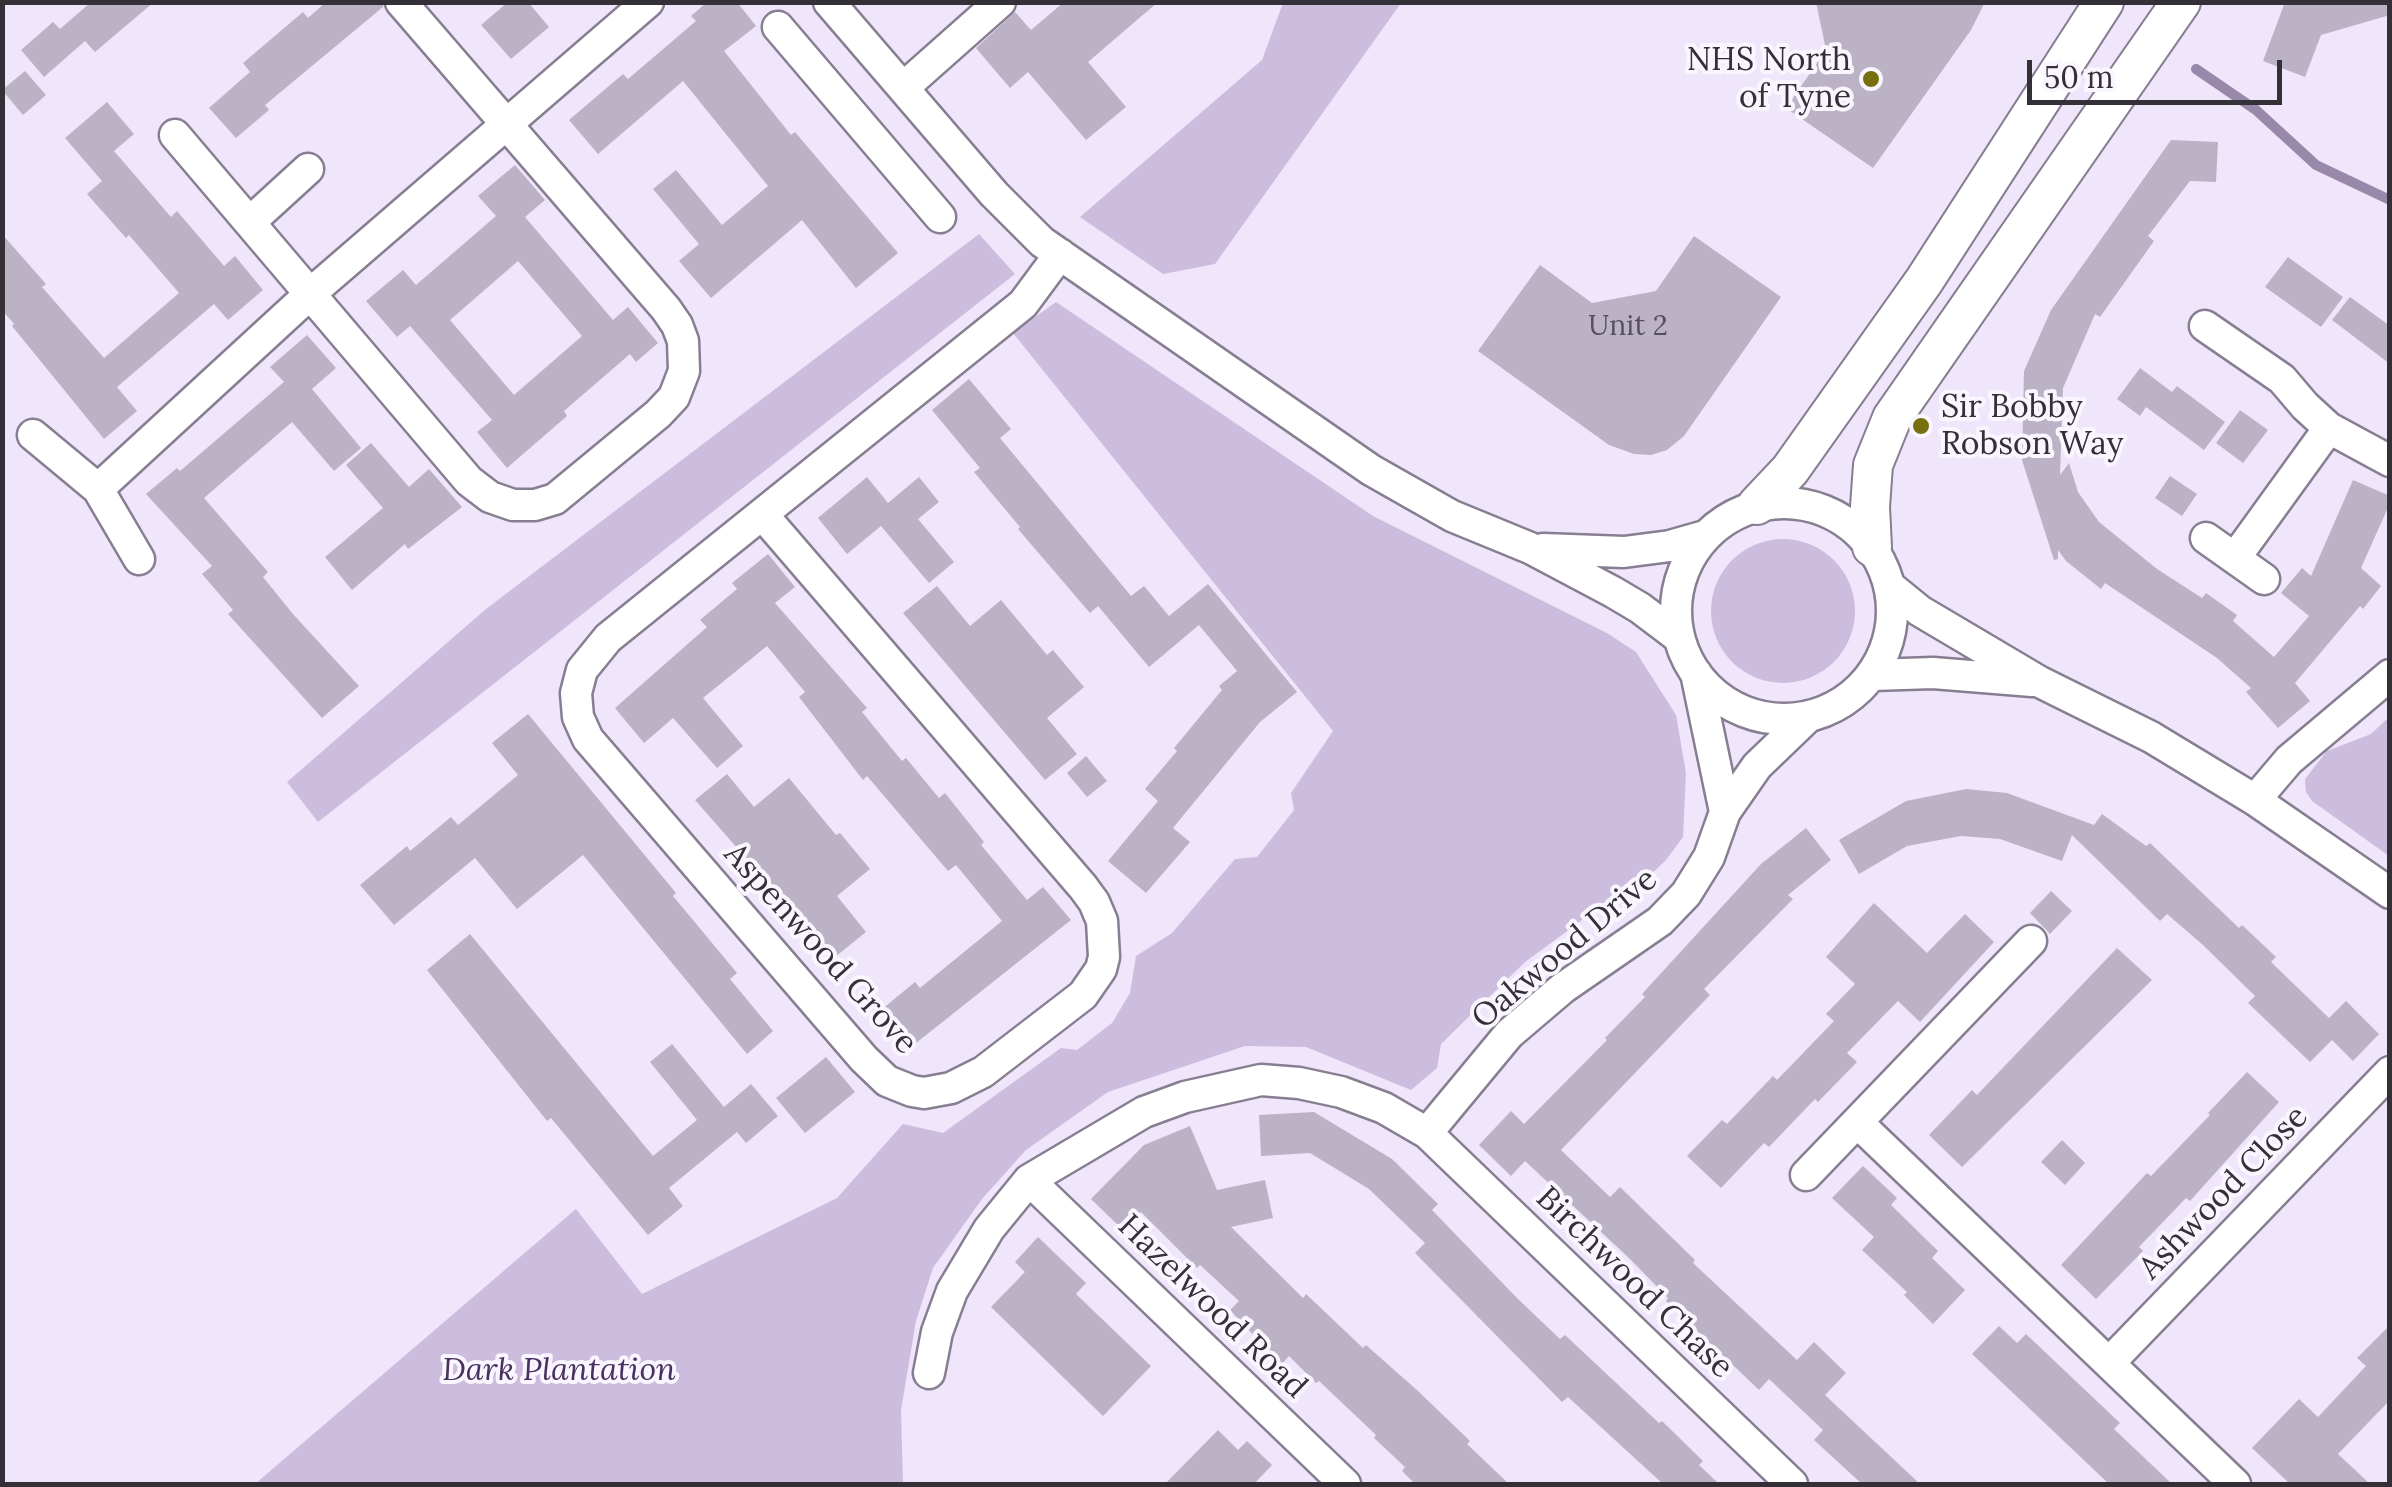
<!DOCTYPE html>
<style>
body{margin:0}
#map{position:relative;width:2392px;height:1487px;overflow:hidden;background:#f0e6fb;font-family:Lora,serif}
canvas{display:block}
.frame{position:absolute;inset:0;border:5px solid #343038;pointer-events:none}
.scale{position:absolute;left:2027px;top:60px;width:255px;height:45px;box-sizing:border-box;border:5px solid #343038;border-top:0;padding-left:12px;font-size:30px;line-height:35px;white-space:nowrap;color:#343038;-webkit-text-stroke:8px #faf6ff;paint-order:stroke}
</style>
<div id="map">
<canvas width="2392" height="1487"></canvas>
<div class="frame"></div>
<div class="scale">50 m</div>
</div>
<script>
const ctx = document.querySelector('canvas').getContext('2d');
ctx.lineJoin = 'round';
function paint(path, color) { ctx.fillStyle = color; ctx.fill(path, 'evenodd'); }
const shape = rows => new Path2D(rows.map(r => 'M' + r).join(''));
function strokePath(path, color, width, dash) { ctx.strokeStyle = color; ctx.lineWidth = width; ctx.lineCap = dash ? 'butt' : 'round'; ctx.setLineDash(dash || []); ctx.stroke(path); }
function write(font, color, halo, rows, align = 'center') {
  ctx.font = font + ' Lora,serif'; ctx.lineWidth = 8; ctx.setLineDash([]); ctx.textBaseline = 'middle'; ctx.strokeStyle = halo; ctx.fillStyle = color; for (const [text, x, y, turn = 0] of rows) {
    ctx.save(); ctx.translate(x, y); ctx.rotate((+turn || 0) * Math.PI / 180); ctx.textAlign = isNaN(turn) ? turn : align; if (halo) ctx.strokeText(text, 0, 0); ctx.fillText(text, 0, 0); ctx.restore();
  }
}
paint(shape([
 [1283,3,1401,3,1215,264,1163,274,1080,217,1262,60],
 [979,234,1015,274,318,822,287,782,486,609],
 [1056,302,1373,516,1607,633,1636,652,1676,715,1686,773,1683,837,1666,860,1645,880,1589,915,1525,962,1441,1044,1437,1068,1411,1090,1306,1047,1245,1046,1108,1092,1026,1150,982,1199,933,1268,916,1321,901,1410,903,1484,255,1484,576,1209,642,1294,837,1198,903,1124,943,1133,1061,1048,1077,1050,1112,1023,1130,993,1136,956,1172,933,1235,859,1257,857,1294,810,1291,793,1333,731,1013,333],
 '1711 611a72 72 0 1 1 144 0a72 72 0 1 1-144 0Z',
 [2389,717,2389,856,2312,801,2306,792,2305,779,2327,751,2371,734]
]), '#ccbcde');
strokePath(shape([
 [2196,69,2256,110,2316,165,2390,200]
]), '#9888a9', 10);
paint(shape([
 [91,2,154,2,95,52,85,41,44,77,21,50,53,22,60,29],
 [326,2,383,2,383,7,265,105,269,110,236,138,209,108,250,72,243,63,303,12,308,18],
 [508,2,528,2,549,27,511,59,481,25],
 [707,2,737,2,756,26,724,51,791,135,795,132,898,253,856,288,802,220,711,298,679,261,699,244,653,189,676,170,722,225,768,186,683,81,598,154,569,120,623,74,628,79,696,21,691,16],
 [1064,2,1158,2,1088,62,1126,107,1086,140,1028,72,1010,88,976,48,1015,12,1031,30],
 [1816,2,1985,2,1971,30,1873,168,1786,108,1826,50],
 [2285,2,2390,2,2390,15,2321,35,2305,77,2263,61],
 [25,71,46,95,23,115,2,90],
 [107,102,134,134,114,151,171,217,177,211,224,266,235,256,263,290,228,320,214,304,117,387,137,411,104,439,12,326,14,324,2,310,2,234,46,284,42,287,104,358,179,293,129,235,126,238,87,194,102,181,65,138],
 [2171,140,2218,142,2216,182,2190,181,2148,236,2154,241,2100,317,2095,314,2063,388,2060,475,2069,463,2078,492,2099,522,2157,569,2202,598,2206,593,2237,615,2233,621,2274,657,2309,616,2281,593,2302,568,2311,576,2353,480,2390,496,2390,503,2361,568,2381,586,2363,609,2360,606,2295,683,2310,701,2278,728,2246,692,2251,688,2217,658,2105,583,2101,589,2066,561,2058,550,2058,559,2054,560,2022,460,2024,371,2051,310],
 [515,165,545,200,525,217,613,320,628,307,658,343,636,362,630,354,564,411,567,416,507,468,477,432,492,420,410,326,397,337,366,301,403,270,416,285,496,216,478,196],
 [518,261,582,336,514,395,450,320],
 [1694,236,1781,297,1684,436,1667,450,1651,455,1634,454,1609,445,1478,351,1540,265,1592,303,1656,291],
 [2288,257,2343,297,2321,327,2265,287],
 [2350,297,2390,326,2390,364,2332,320],
 [307,335,336,368,312,389,361,448,334,471,292,422,204,498,268,572,263,577,293,614,359,686,322,718,228,614,233,610,202,574,212,566,146,494,177,468,180,471,284,382,270,367],
 [2140,368,2172,392,2177,386,2225,422,2204,450,2146,407,2140,416,2117,399],
 [969,379,1011,429,1000,438,1131,596,1144,586,1169,616,1208,584,1297,692,1260,722,1173,828,1190,842,1146,893,1108,861,1158,801,1145,789,1177,751,1174,748,1222,690,1219,686,1237,671,1199,625,1149,667,1098,606,1090,613,1018,529,1020,527,974,472,980,468,932,410],
 [2240,410,2268,430,2243,463,2216,443],
 [371,443,409,487,429,469,462,507,408,549,405,544,352,590,325,557,383,508,346,465],
 [2170,476,2197,494,2182,516,2155,498],
 [867,477,888,503,919,477,939,502,918,519,954,562,929,583,881,526,847,554,818,518],
 [768,554,795,587,775,603,867,708,862,712,902,761,906,758,939,798,945,793,984,842,981,845,1027,900,1043,887,1071,920,911,1047,881,1010,915,982,920,988,1002,921,956,865,948,871,867,776,863,780,799,697,805,692,767,646,703,698,743,746,717,768,673,718,644,743,615,708,707,627,700,620,737,589,732,583],
 [937,586,970,626,1001,600,1047,655,1053,650,1084,687,1047,718,1077,754,1045,780,903,613],
 [528,714,676,893,673,896,737,973,730,979,773,1031,747,1054,583,855,517,909,475,858,394,925,360,885,407,846,410,851,451,817,458,825,518,775,492,743],
 [1086,756,1107,781,1087,797,1067,773],
 [727,774,754,807,789,778,836,835,840,833,870,869,837,896,866,932,835,957,777,888,774,890,695,800],
 [1966,789,2007,793,2094,825,2102,814,2146,846,2150,843,2239,928,2242,925,2276,957,2271,962,2329,1018,2346,1001,2379,1034,2353,1061,2332,1040,2310,1062,2248,1003,2255,996,2203,945,2167,914,2160,921,2072,835,2062,861,2000,839,1961,836,1907,846,1859,874,1839,840,1906,801],
 [1806,828,1831,860,1788,895,1793,899,1704,989,1710,995,1561,1150,1610,1197,1620,1187,1695,1260,1693,1263,1797,1360,1814,1342,1846,1373,1825,1395,1920,1484,1862,1484,1814,1440,1823,1430,1769,1379,1759,1390,1666,1301,1668,1298,1630,1259,1525,1161,1511,1176,1479,1145,1511,1111,1524,1124,1607,1040,1605,1038,1645,997,1642,994,1761,864],
 [2051,891,2072,911,2050,934,2030,913],
 [1874,903,1927,953,1965,914,1994,942,1920,1022,1898,1001,1847,1053,1857,1062,1818,1102,1815,1099,1769,1147,1764,1143,1721,1188,1687,1156,1722,1120,1727,1124,1773,1076,1777,1080,1834,1021,1826,1014,1855,984,1826,957],
 [470,934,653,1156,697,1120,650,1062,672,1044,724,1107,751,1084,778,1116,746,1143,737,1132,669,1188,683,1206,648,1235,551,1118,547,1121,427,970],
 [2117,948,2152,980,1962,1167,1929,1135,1972,1090,1977,1095],
 [826,1057,855,1092,805,1133,776,1098],
 [2247,1072,2279,1102,2190,1201,2186,1198,2139,1247,2143,1251,2096,1299,2061,1265,2147,1173,2151,1176,2210,1115,2208,1113],
 [1314,1112,1392,1159,1438,1204,1432,1210,1517,1298,1560,1339,1565,1335,1659,1423,1662,1421,1703,1461,1699,1465,1719,1484,1663,1484,1568,1397,1562,1402,1415,1253,1425,1243,1369,1189,1310,1153,1261,1156,1259,1115],
 [1190,1126,1217,1190,1265,1180,1273,1218,1231,1227,1303,1298,1306,1294,1363,1348,1366,1345,1418,1391,1470,1441,1467,1444,1509,1484,1415,1484,1402,1471,1405,1467,1374,1438,1376,1435,1319,1381,1316,1383,1289,1356,1282,1364,1260,1342,1230,1310,1239,1301,1200,1265,1197,1268,1141,1212,1124,1231,1091,1199,1144,1145],
 [2062,1140,2085,1163,2065,1185,2041,1162],
 [1863,1166,1897,1198,1891,1205,1938,1251,1932,1258,1965,1290,1933,1324,1904,1295,1907,1292,1862,1250,1874,1237,1832,1198],
 [1038,1237,1086,1283,1076,1294,1151,1366,1103,1416,991,1307,1025,1272,1015,1262],
 [2390,1325,2390,1400,2338,1454,2370,1484,2290,1484,2252,1448,2299,1399,2318,1417,2366,1366,2357,1358],
 [1999,1326,2017,1343,2026,1334,2120,1423,2114,1429,2172,1484,2109,1484,1972,1354],
 [1218,1430,1238,1450,1247,1441,1272,1465,1254,1484,1165,1484]
]), '#bbb2c6');
const minor = shape([
 [829,2,994,194,1042,242,1371,470,1452,516,1530,548,1613,592,1640,608,1677,636],
 [778,27,940,217],
 [903,88,1000,2],
 [175,135,469,481,490,497,513,505,535,505,555,499,658,414,674,397,684,371,683,341,677,325,666,309,401,2],
 [250,222,308,169],
 [2205,326,2282,379,2305,406,2329,428,2390,461],
 [33,435,98,489,139,559],
 [98,489,311,293,648,2],
 '1676 611a108 108 0 1 1 216 0a108 108 0 1 1-216 0Z',
 [762,514,1083,887,1094,902,1102,921,1104,957,1101,969,1083,995,983,1072,951,1088,924,1093,912,1091,887,1081,864,1059,588,739,578,717,576,693,582,670,608,638,1023,304,1060,254],
 [2206,538,2264,579],
 [1543,549,1624,552,1670,546,1705,536],
 [2235,558,2329,428],
 [1893,589,1920,611,2040,682,2151,737,2255,800,2390,893],
 [1696,673,1725,812],
 [1873,675,1933,673,2032,681],
 [2255,800,2289,760,2390,675],
 [1857,1122,2235,1484],
 [1427,1133,1509,1034,1563,988,1660,921,1686,894,1709,857,1725,812,1757,766,1809,716],
 [1806,1175,2031,941],
 [1029,1180,1345,1484],
 [2109,1363,2390,1072],
 [929,1373,937,1332,952,1291,989,1229,1029,1180,1144,1112,1185,1097,1261,1080,1299,1083,1341,1092,1384,1108,1427,1133,1792,1484]
]);
const tertiary = shape([
 [1757,505,1790,470,1924,281,2104,2],
 [1872,547,1870,507,1873,465,1892,418,2181,2]
]);
strokePath(minor, '#877e91', 35);
strokePath(tertiary, '#877e91', 42);
strokePath(minor, '#fff', 30);
strokePath(tertiary, '#fff', 38);
for (const [x, y, r, color] of [
 [1871,79,10,"#786f0f"],
 [1921,426,10,"#786f0f"]
]) { const dot = new Path2D(); dot.arc(x, y, r, 0, 2 * Math.PI); ctx.fillStyle = color; ctx.fill(dot); strokePath(dot, '#faf6ff', 4); }
write('28px', '#56505c', null, [
 ["Unit 2",1628,327]
]);
write('32px', '#343038', '#faf6ff', [
 ["NHS North",1851,61],
 ["of Tyne",1851,98],
 ["Sir Bobby",1941,408,"left"],
 ["Robson Way",1941,445,"left"]
], 'right');
write('32px', '#343038', '#faf6ff', [
 ["Aspenwood Grove",820,949,48],
 ["Oakwood Drive",1565,949,-40],
 ["Ashwood Close",2224,1193,-46],
 ["Birchwood Chase",1634,1283,44],
 ["Hazelwood Road",1212,1307,44]
]);
write('italic 32px', '#48305f', '#faf6ff', [
 ["Dark Plantation",559,1371]
]);
</script>
